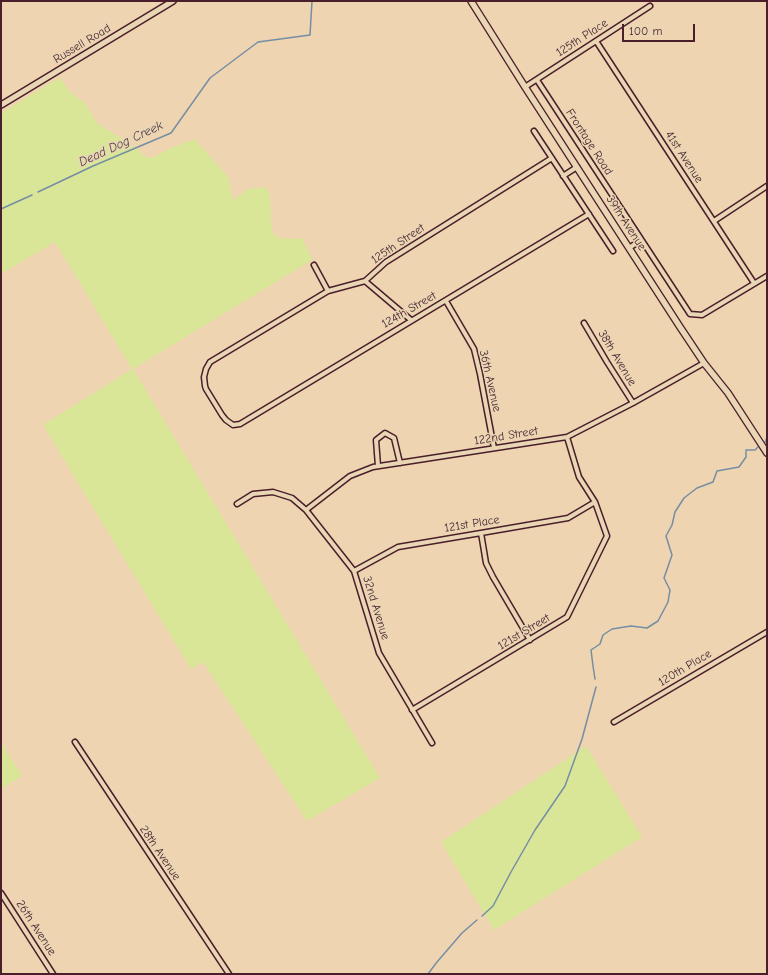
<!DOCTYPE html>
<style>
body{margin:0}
#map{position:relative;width:768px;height:975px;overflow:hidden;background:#eed4b0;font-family:"Comic Neue",sans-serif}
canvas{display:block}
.frame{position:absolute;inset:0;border:2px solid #4a1f2b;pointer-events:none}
.scale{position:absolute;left:622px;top:24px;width:73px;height:18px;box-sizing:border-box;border:2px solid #4a1f2b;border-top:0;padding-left:5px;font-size:12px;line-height:14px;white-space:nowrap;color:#4a1f2b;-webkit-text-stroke:3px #e9d6b4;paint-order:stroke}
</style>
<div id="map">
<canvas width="768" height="975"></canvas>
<div class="frame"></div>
<div class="scale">100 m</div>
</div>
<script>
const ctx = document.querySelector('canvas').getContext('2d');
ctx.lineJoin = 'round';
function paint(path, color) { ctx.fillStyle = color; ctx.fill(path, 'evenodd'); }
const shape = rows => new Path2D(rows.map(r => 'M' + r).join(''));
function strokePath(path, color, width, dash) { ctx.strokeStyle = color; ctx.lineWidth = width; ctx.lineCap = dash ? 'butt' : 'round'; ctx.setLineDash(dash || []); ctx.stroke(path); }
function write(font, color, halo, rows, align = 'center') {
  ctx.font = font + ' "Comic Neue",sans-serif'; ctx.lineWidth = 3; ctx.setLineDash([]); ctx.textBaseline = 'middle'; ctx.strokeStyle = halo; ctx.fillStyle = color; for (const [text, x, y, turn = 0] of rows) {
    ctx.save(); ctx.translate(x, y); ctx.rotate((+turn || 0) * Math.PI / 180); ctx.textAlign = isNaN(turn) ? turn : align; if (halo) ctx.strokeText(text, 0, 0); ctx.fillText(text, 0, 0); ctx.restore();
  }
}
paint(shape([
 [57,79,61,79,68,90,85,103,97,123,121,138,143,153,141,155,152,158,173,147,195,139,228,177,233,200,248,189,266,187,270,195,272,231,278,238,303,239,312,260,133,369,380,778,307,821,203,662,191,669,43,425,132,369,55,242,1,274,1,113],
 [1,742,22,776,1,789],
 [586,746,642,837,494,930,441,842]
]), '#d9e698');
strokePath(shape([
 [38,192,93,166,171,133,210,78,258,42,310,35,312,1],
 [1,209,32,195],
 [765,442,766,441,767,436],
 [595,679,593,666,591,650,600,644,603,635,612,629,631,626,647,628,658,621,668,602,670,590,664,578,672,555,666,536,672,525,675,512,684,498,697,488,713,482,717,471,739,467,746,457,746,450,755,450,758,447],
 [482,916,493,906,511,872,535,830,565,786,582,739,596,687],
 [428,974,437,962,462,933,477,920]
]), '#758ea4', 1.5);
const minor = shape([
 [596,41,754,283],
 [537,80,690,314,702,315,767,276],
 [525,87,650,6],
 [534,131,613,251],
 [552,158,386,262,365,281,328,291,210,362,206,369,204,377,205,386,206,389,222,415,226,420,233,425,240,424,589,214],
 [563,176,577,167],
 [714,221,767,186],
 [629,248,641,240],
 [314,265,328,291],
 [365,281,411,320],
 [446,301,474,349,480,374,494,448],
 [584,323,607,362,633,403],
 [378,466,376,440,385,433,394,438,400,463],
 [237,504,253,494,273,492,292,498,306,510,354,571,379,653,432,743],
 [306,510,350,476,373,467,567,437,633,403,704,363],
 [481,533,486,563,493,577,530,640],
 [354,571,398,547,481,533,568,518,595,502],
 [412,710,567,617,607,536,595,502,579,477,567,437],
 [614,722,767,632],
 [75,742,229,974],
 [1,893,53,974]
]);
const tertiary = shape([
 [1,105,173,1]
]);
const secondary = shape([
 [471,1,525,87,680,327,704,363,728,393,767,453]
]);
strokePath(minor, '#4a1f2b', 7);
strokePath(tertiary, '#4a1f2b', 8);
strokePath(secondary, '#4a1f2b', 8);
strokePath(minor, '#e9d6b4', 4);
strokePath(tertiary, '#e9d6b4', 5);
strokePath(secondary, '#e9d6b4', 5.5);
write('12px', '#4a1f2b', '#e9d6b4', [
 ["125th Place",582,38,-33],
 ["Russell Road",82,44,-31],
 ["Frontage Road",589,142,57],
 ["41st Avenue",684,157,57],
 ["39th Avenue",626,223,57],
 ["125th Street",398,244,-34],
 ["124th Street",409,310,-30],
 ["38th Avenue",617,358,59],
 ["36th Avenue",490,381,77],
 ["122nd Street",506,436,-9],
 ["121st Place",472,524,-9],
 ["32nd Avenue",376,608,73],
 ["121st Street",524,632,-31],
 ["120th Place",685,668,-31],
 ["28th Avenue",160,853,56],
 ["26th Avenue",36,928,57]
]);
write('italic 13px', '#553b49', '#e9d6b4', [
 ["Dead Dog Creek",121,144,-25]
]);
</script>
